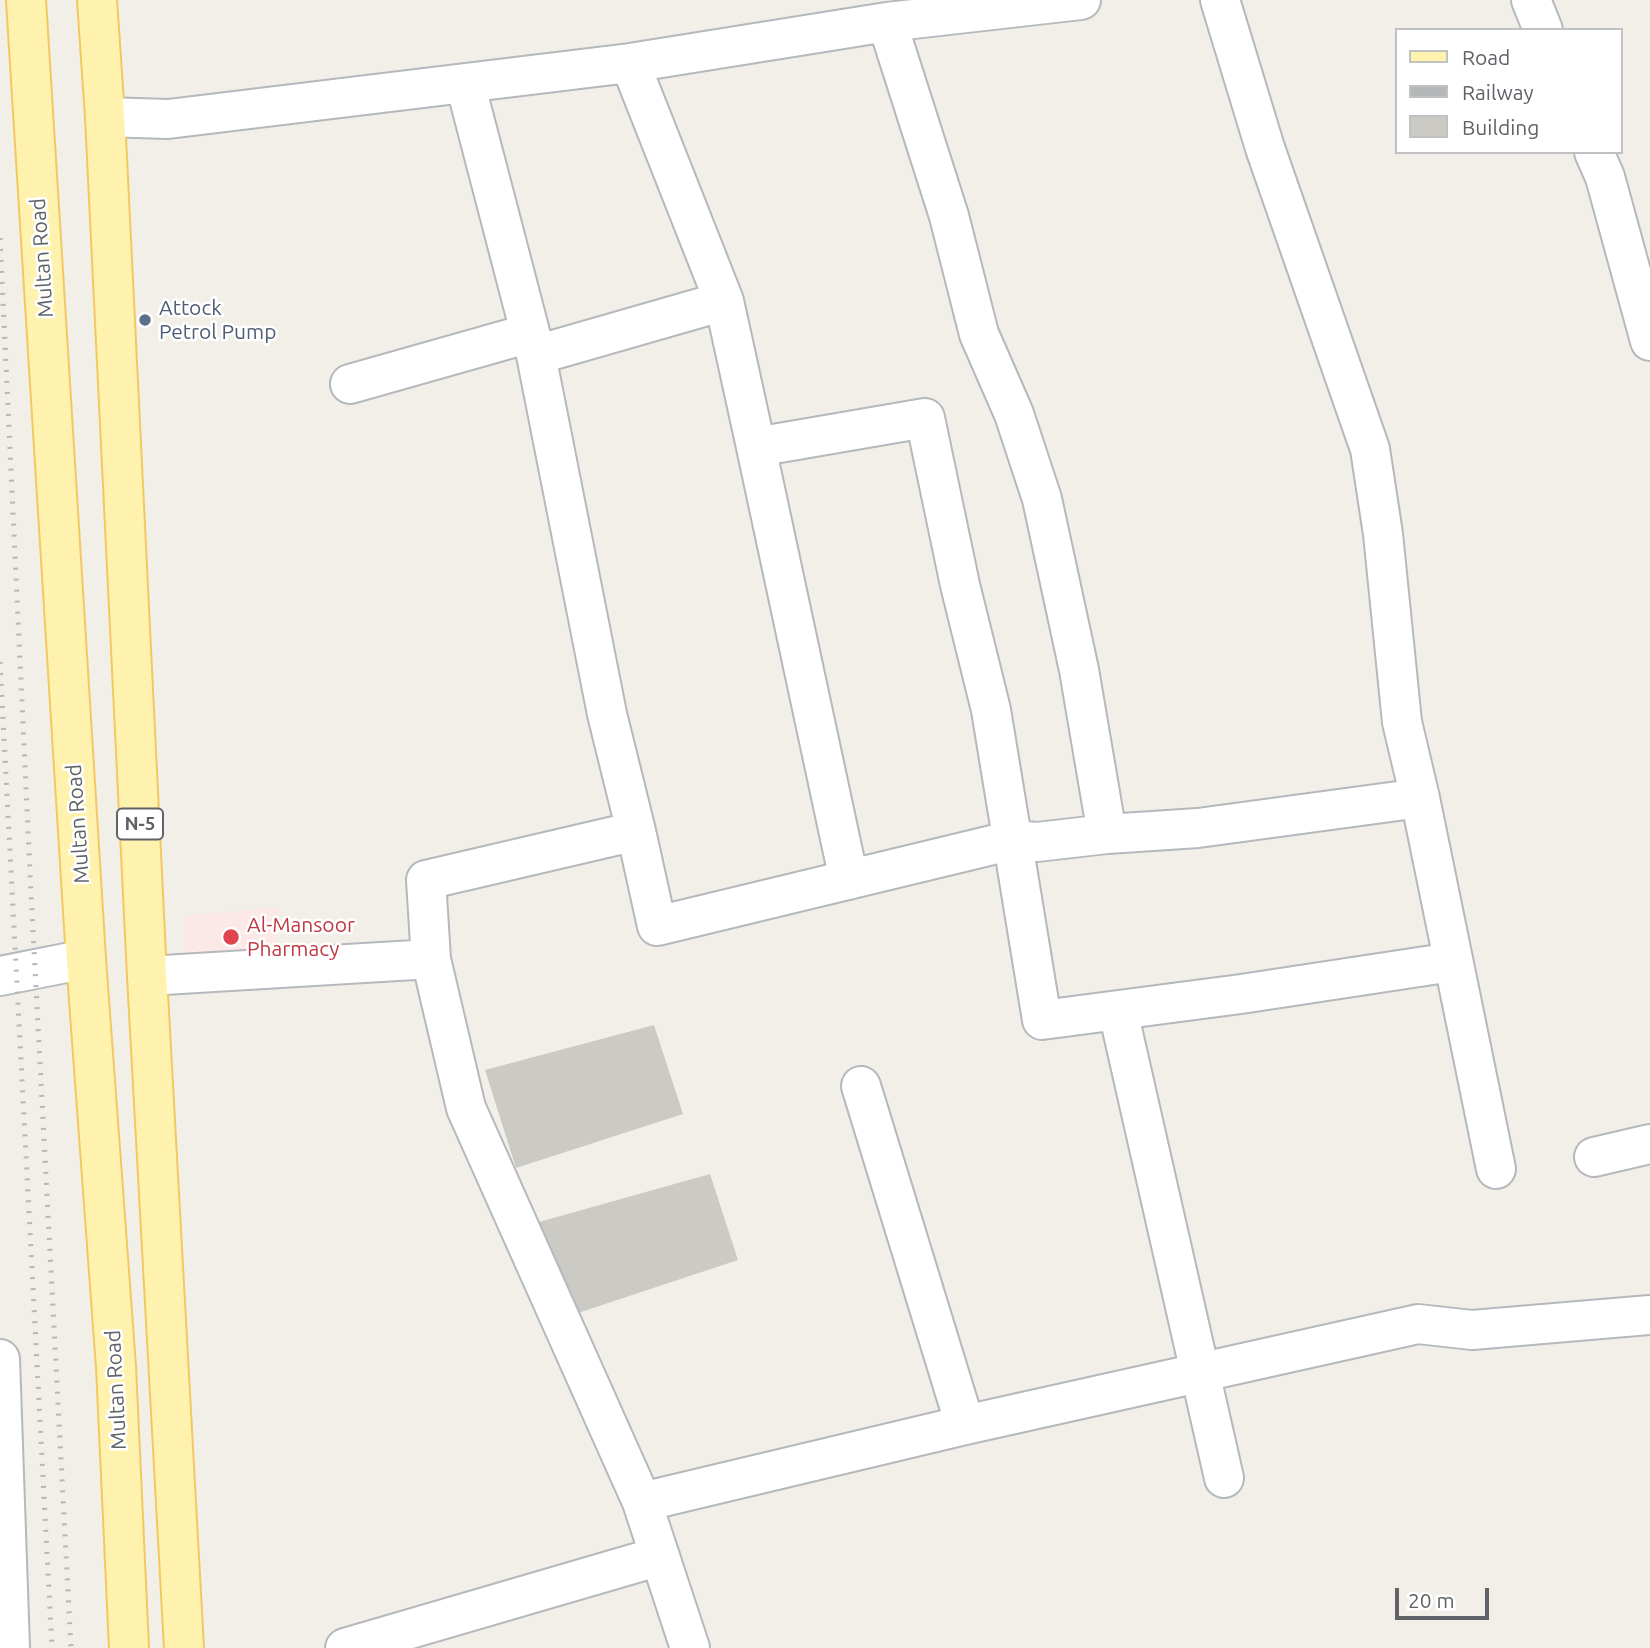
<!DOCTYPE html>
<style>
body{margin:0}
#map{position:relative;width:1650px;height:1648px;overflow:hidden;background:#f1efe8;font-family:Ubuntu,sans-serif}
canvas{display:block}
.legend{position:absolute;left:1395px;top:28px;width:228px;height:126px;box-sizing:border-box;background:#fff;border:2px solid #bfc1c3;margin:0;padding:9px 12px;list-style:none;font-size:21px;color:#5f6368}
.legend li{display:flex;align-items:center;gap:14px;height:35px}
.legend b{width:35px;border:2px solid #bfc1c3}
.scale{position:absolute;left:1395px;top:1588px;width:94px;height:32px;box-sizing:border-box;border:4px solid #5f6368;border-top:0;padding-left:9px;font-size:21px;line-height:24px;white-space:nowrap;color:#5f6368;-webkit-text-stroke:5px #fff;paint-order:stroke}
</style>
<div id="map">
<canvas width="1650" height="1648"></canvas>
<ul class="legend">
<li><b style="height:9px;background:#fff2af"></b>Road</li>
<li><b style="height:9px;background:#b6b7b8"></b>Railway</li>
<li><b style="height:19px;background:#cccac5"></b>Building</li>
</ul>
<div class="scale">20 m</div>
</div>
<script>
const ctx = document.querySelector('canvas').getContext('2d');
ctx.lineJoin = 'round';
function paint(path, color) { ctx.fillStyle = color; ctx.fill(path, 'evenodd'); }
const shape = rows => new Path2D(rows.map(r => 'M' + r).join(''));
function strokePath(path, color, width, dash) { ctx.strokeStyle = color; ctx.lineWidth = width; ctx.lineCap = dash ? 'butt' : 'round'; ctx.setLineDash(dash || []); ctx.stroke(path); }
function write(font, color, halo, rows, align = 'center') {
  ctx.font = font + ' Ubuntu,sans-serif'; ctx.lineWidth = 5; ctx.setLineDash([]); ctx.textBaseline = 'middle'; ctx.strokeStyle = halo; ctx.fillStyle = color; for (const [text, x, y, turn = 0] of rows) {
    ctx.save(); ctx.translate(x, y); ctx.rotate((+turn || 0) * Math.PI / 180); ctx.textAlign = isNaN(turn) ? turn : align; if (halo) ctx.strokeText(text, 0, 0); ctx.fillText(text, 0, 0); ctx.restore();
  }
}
paint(shape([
 [277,907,277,959,186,966,185,916]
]), '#fce8e6');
paint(shape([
 [654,1025,683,1114,516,1168,485,1070],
 [710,1174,738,1260,575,1314,539,1222]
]), '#cccac5');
const street = shape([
 [1531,0,1543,30],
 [887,22,949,216,979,334,1014,414,1042,499,1079,670,1107,834],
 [630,63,724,301],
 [465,83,536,355],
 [105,117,168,119,630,63,887,22,1081,0],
 [1594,152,1605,177,1650,341],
 [350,384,530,333],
 [1420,798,1496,1169],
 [636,831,607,714,536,355,724,301,756,447],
 [849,880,756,447,925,418,960,585,991,710,1042,1020,1241,994,1452,962],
 [431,959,426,880,636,831,657,926,1013,840,1037,842,1107,834,1198,828,1420,798,1402,722,1383,534,1370,449,1265,148,1220,0],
 [147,976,431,959,466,1108,642,1502,965,1425,1418,1324,1472,1330,1650,1315],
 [1118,1011,1224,1478],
 [861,1086,965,1425],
 [1594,1157,1650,1144],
 [0,1359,10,1648],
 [642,1502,690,1648],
 [345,1648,660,1556]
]);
const secondary = shape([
 [0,976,86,959]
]);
const primary = shape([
 [26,0,86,959,116,1367,129,1648],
 [97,0,105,117,147,976,184,1648]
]);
strokePath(street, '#b5b8bc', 42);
strokePath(secondary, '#b6babf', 42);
strokePath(primary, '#f2c960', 42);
strokePath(street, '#fff', 38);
strokePath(secondary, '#fff', 38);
strokePath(primary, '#fff2af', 38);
strokePath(shape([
 [0,238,31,893,71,1648],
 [0,662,52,1648]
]), '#b6b7b8', 5, [2, 9]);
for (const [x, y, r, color] of [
 [145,320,7,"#5c6f8a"],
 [231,937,9,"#e0444e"]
]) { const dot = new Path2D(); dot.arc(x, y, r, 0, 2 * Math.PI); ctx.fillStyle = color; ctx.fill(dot); strokePath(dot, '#fff', 2.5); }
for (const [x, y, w] of [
 [140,824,46]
]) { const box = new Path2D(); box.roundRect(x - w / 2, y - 15.5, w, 31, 5); ctx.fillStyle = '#fff'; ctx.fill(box); strokePath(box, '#5f6368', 2); }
write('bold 19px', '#5f6368', null, [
 ["N-5",140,824]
]);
write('21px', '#5f6368', '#fff', [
 ["Multan Road",42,258,-94],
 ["Multan Road",78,824,-94],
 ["Multan Road",116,1390,-93]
]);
write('21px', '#4e5e75', '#fff', [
 ["Attock",159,308],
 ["Petrol Pump",159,332]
], 'left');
write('21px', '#be3a42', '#fff', [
 ["Al-Mansoor",247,925],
 ["Pharmacy",247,949]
], 'left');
</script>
